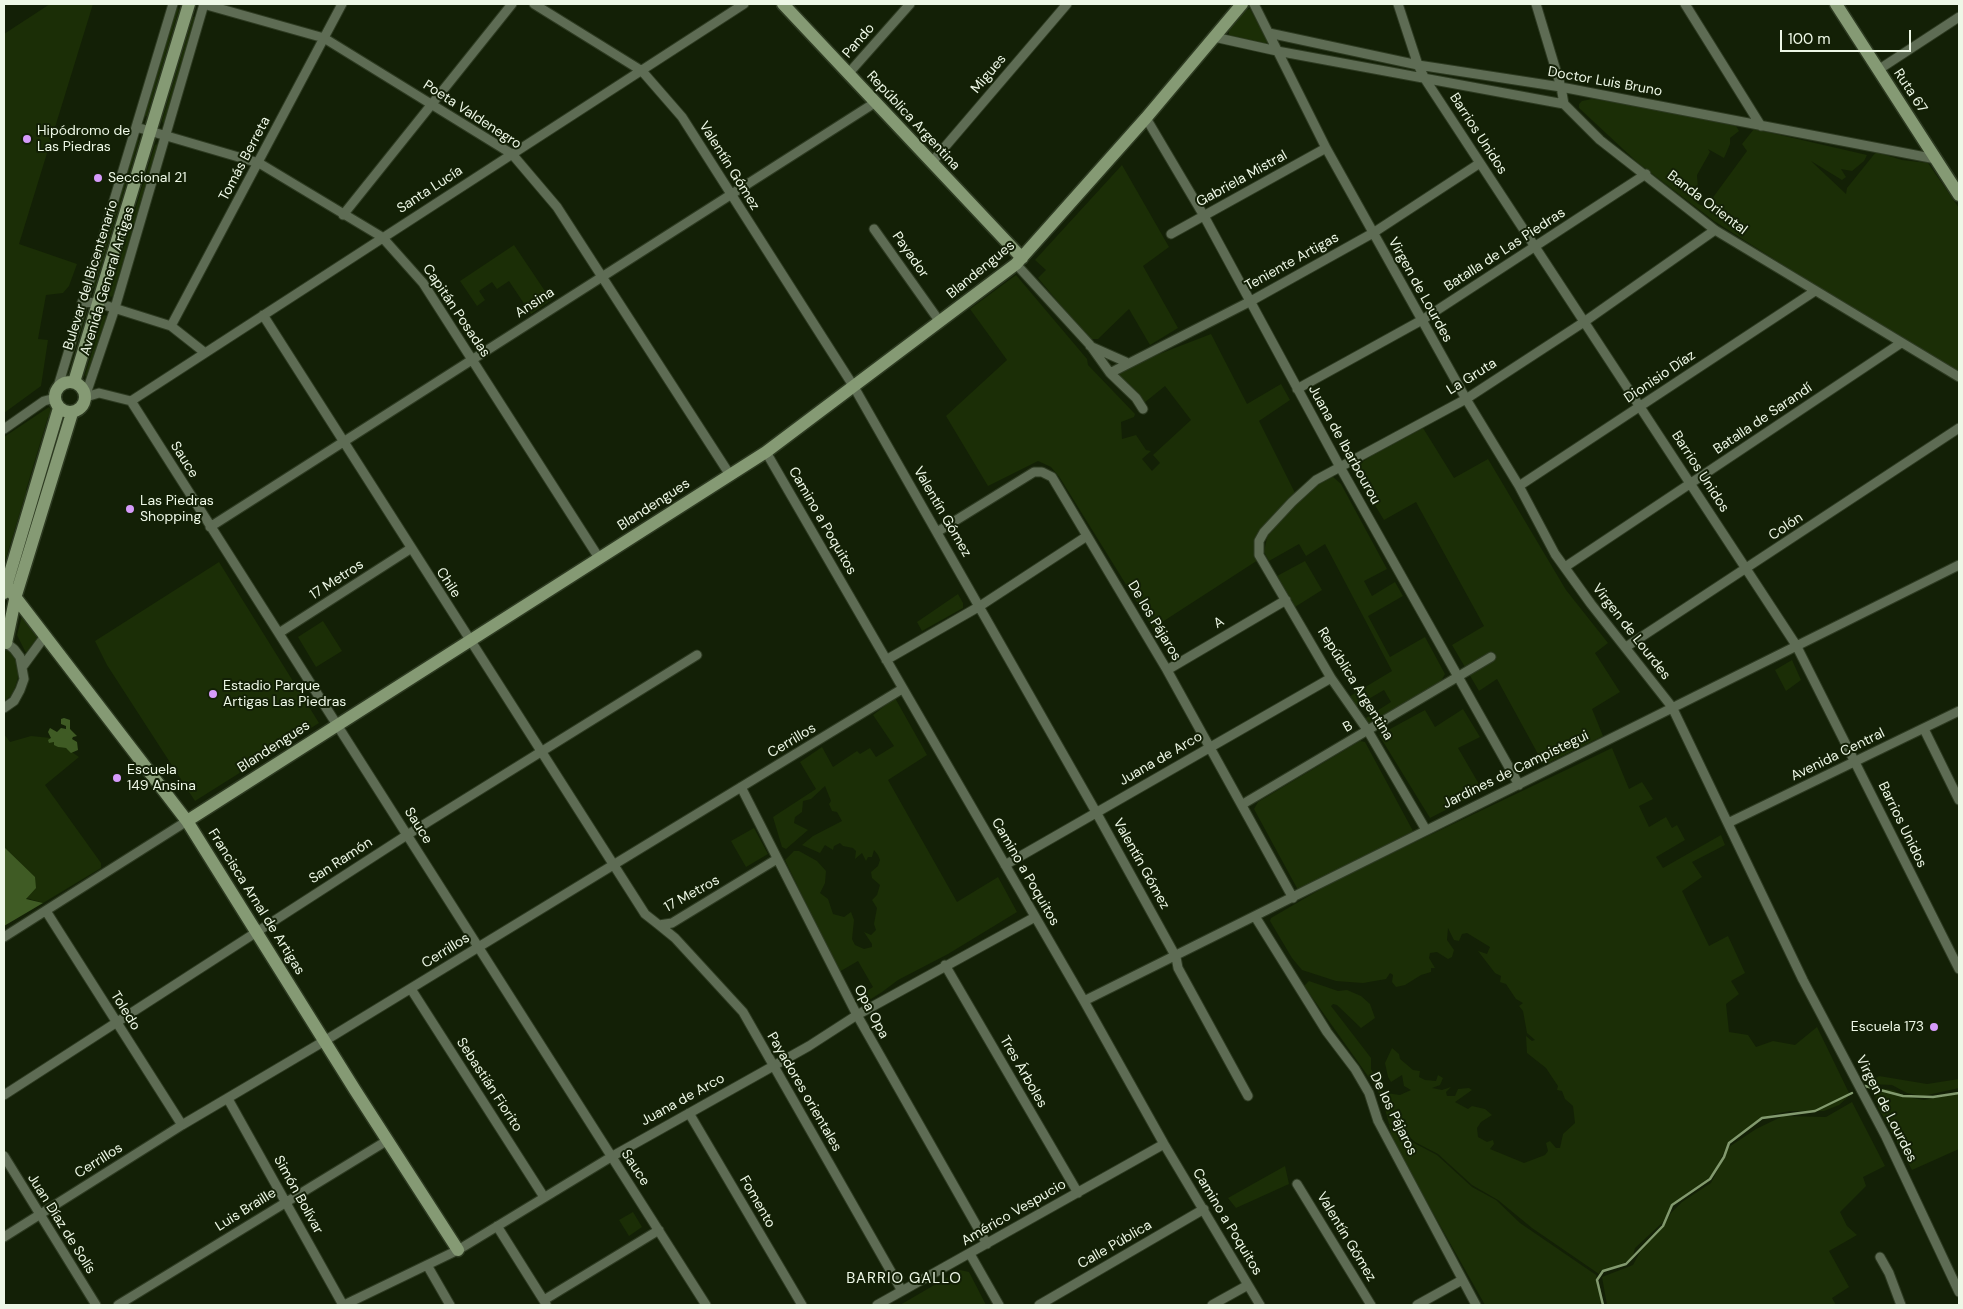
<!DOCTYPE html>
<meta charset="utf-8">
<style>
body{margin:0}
#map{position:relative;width:1963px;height:1309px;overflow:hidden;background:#132006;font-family:"DM Sans",sans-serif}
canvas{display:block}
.frame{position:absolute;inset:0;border:5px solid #edf7e6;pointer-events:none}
.scale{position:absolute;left:1780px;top:30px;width:131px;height:22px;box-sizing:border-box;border:2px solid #edf7e6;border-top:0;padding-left:6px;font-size:15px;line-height:18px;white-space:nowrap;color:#edf7e6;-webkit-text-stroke:4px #132006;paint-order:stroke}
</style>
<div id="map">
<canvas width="1963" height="1309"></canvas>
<div class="frame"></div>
<div class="scale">100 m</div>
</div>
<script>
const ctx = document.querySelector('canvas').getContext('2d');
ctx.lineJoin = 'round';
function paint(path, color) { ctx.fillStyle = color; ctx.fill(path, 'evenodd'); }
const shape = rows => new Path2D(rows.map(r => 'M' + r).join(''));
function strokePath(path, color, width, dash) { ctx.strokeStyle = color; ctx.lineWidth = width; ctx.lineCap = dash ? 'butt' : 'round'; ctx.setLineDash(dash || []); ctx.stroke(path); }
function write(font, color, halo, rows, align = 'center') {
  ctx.font = font + ' "DM Sans",sans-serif'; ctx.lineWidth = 4; ctx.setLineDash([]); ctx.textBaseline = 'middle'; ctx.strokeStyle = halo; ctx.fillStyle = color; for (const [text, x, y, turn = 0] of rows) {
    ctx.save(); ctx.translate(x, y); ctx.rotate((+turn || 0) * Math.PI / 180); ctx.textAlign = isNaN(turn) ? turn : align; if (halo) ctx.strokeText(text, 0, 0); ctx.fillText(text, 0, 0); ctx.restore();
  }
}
paint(shape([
 [50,4,93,4,19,244,77,264,69,286,63,293,46,295,38,339,48,340,41,386,4,413,4,34],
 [176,7,179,9,147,116,144,117,143,115],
 [1250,9,1268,41,1265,45,1229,36,1229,28,1245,10],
 [193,17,196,17,166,122,163,123,162,121],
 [1592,99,1636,105,1736,126,1739,131,1730,138,1730,144,1724,158,1708,149,1710,152,1697,175,1698,190,1695,198,1698,204,1706,207,1747,151,1742,144,1754,129,1867,155,1864,161,1852,171,1841,169,1846,177,1842,180,1811,161,1846,194,1847,188,1876,152,1902,160,1928,163,1959,208,1959,371,1898,338,1714,221,1638,163,1579,108,1579,104,1582,101],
 [137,138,139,140,95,287,92,287],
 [157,144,158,146,113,296,111,297,109,295,155,145],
 [1122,165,1169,247,1143,266,1178,328,1150,345,1129,309,1098,339,1089,339,1038,278,1046,270,1035,260],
 [514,245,551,300,531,314,509,281,497,289,492,282,479,291,485,300,477,306,460,281],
 [1016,275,1087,359,1088,365,1135,414,1134,417,1121,422,1122,439,1136,435,1146,450,1151,451,1142,459,1152,471,1160,463,1153,455,1191,420,1165,386,1144,403,1116,373,1136,363,1211,334,1247,404,1281,384,1290,400,1259,421,1295,493,1257,534,1254,544,1258,560,1153,628,1060,478,1051,467,1038,461,988,486,946,416,1007,360,970,309],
 [86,310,87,312,66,378,63,377],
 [105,315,107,317,88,382,85,375,103,316],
 [49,407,53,412,53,418,48,417,26,490,32,493,30,499,24,499,4,565,4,437],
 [1423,428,1454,478,1488,459,1566,590,1608,643,1595,653,1620,692,1592,709,1603,736,1544,765,1497,679,1479,691,1452,645,1484,626,1416,502,1384,520,1353,469,1372,455],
 [1331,475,1341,484,1387,569,1364,581,1372,596,1395,582,1403,596,1368,616,1390,657,1425,637,1445,674,1440,683,1370,725,1361,721,1391,702,1384,690,1353,708,1347,698,1392,671,1325,544,1306,556,1299,544,1269,561,1264,552,1268,533,1295,502],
 [1305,561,1322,590,1295,607,1277,576],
 [219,562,319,723,195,801,107,665,95,641],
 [958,594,963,603,963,608,922,631,917,622],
 [22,616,38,637,26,653,17,635],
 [323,621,342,651,316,667,298,637],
 [4,647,10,649,18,660,20,671,13,694,4,702],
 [1792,660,1801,680,1786,691,1775,670],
 [895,698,927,755,888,780,957,902,998,877,1017,912,948,954,898,980,882,992,866,1002,859,1002,853,1000,873,987,858,961,839,972,785,860,794,851,799,851,817,861,826,871,825,883,820,893,828,899,833,914,844,917,851,912,854,920,852,939,855,945,864,949,872,947,872,944,864,932,871,935,876,930,874,924,877,908,872,900,877,895,880,885,872,878,871,872,878,866,880,860,878,855,874,850,872,857,868,857,866,861,862,853,855,859,856,851,853,848,843,846,840,843,834,846,833,850,825,845,820,853,802,845,813,836,842,821,837,812,832,811,829,804,831,801,825,786,811,799,803,801,802,812,795,817,794,823,808,830,786,849,782,847,773,817,816,789,800,762,822,747,833,767,857,751,860,754,870,748,876,757,894,746,873,715],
 [1463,709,1480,737,1458,748,1483,791,1430,818,1379,735,1425,710,1435,727],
 [4,734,10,742,31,736,51,738,58,747,66,748,79,757,45,785,101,863,101,868,43,903,26,898,21,864,4,847],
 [1360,741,1365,742,1413,831,1298,890,1254,809,1258,802],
 [1612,748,1629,789,1642,782,1653,799,1639,806,1649,827,1666,817,1672,828,1677,825,1685,840,1656,857,1663,868,1721,835,1725,845,1692,862,1702,877,1682,891,1709,946,1728,936,1745,973,1731,981,1739,994,1726,1004,1729,1032,1748,1035,1756,1047,1773,1041,1795,1045,1817,1027,1850,1095,1839,1105,1824,1111,1790,1111,1775,1114,1759,1120,1735,1137,1729,1142,1713,1175,1672,1204,1663,1222,1635,1248,1632,1259,1612,1269,1600,1271,1599,1274,1532,1228,1498,1200,1472,1185,1438,1154,1415,1142,1405,1133,1414,1143,1437,1155,1472,1187,1496,1200,1520,1223,1596,1275,1603,1301,1598,1305,1485,1305,1393,1142,1389,1125,1403,1132,1389,1124,1383,1101,1375,1086,1304,986,1309,981,1338,991,1347,990,1361,996,1370,1004,1375,1018,1361,1028,1337,1005,1333,1004,1331,1006,1371,1058,1371,1069,1380,1087,1386,1093,1400,1095,1411,1090,1404,1086,1402,1075,1391,1082,1388,1077,1385,1063,1392,1048,1399,1054,1400,1059,1406,1064,1413,1070,1420,1071,1419,1077,1425,1080,1436,1081,1438,1075,1443,1078,1440,1085,1432,1088,1442,1090,1451,1087,1446,1092,1447,1096,1455,1096,1458,1089,1469,1088,1472,1090,1455,1102,1468,1109,1472,1106,1485,1109,1492,1115,1481,1122,1477,1128,1478,1137,1487,1142,1493,1140,1494,1144,1490,1149,1524,1163,1545,1155,1548,1151,1546,1143,1550,1141,1556,1148,1560,1148,1563,1134,1575,1123,1573,1106,1565,1099,1562,1091,1557,1090,1558,1086,1546,1068,1527,1053,1526,1036,1532,1041,1535,1040,1527,1033,1523,1011,1519,1006,1523,1003,1516,999,1506,984,1500,982,1501,976,1495,973,1478,951,1487,954,1490,947,1467,933,1462,934,1459,941,1454,940,1448,928,1447,940,1454,950,1452,957,1448,959,1437,952,1430,953,1429,958,1435,968,1431,968,1431,972,1421,975,1405,985,1396,987,1392,982,1393,975,1390,973,1386,979,1363,983,1336,981,1302,970,1292,958,1270,921,1271,918,1338,879],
 [754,828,768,854,746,867,731,841],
 [1879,1076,1927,1084,1959,1079,1959,1088,1923,1096,1907,1093,1892,1085,1871,1084,1871,1081],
 [1875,1088,1893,1090,1907,1097,1924,1100,1959,1093,1959,1149,1912,1170,1878,1107,1874,1092],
 [1852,1102,1885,1166,1863,1177,1866,1186,1840,1212,1847,1226,1857,1235,1829,1251,1849,1287,1832,1298,1836,1305,1607,1305,1602,1277,1633,1265,1640,1252,1664,1225,1671,1213,1682,1202,1711,1183,1729,1147,1756,1129,1783,1116,1826,1117],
 [1285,1166,1289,1184,1236,1208,1228,1198],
 [633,1212,642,1227,629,1236,619,1220],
 [960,1270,969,1272,986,1305,900,1305]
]), '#1b2e06');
paint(shape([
 [64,718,70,720,70,729,77,736,73,737,72,739,77,742,78,750,71,753,66,748,58,747,54,745,54,742,49,743,48,740,51,738,48,732,50,728,57,732,61,728,66,729,66,726,61,724,61,719],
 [4,847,35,877,36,888,26,899,43,903,4,926]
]), '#3f5b24');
strokePath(shape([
 [1865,1086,1903,1096,1933,1097,1959,1093],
 [1603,1305,1597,1280,1603,1271,1626,1264,1663,1226,1672,1205,1710,1179,1724,1157,1729,1143,1762,1118,1815,1111,1852,1093]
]), '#829a6e', 2.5);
const street = shape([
 [203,4,324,38,512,154,557,207,730,475],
 [534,4,642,71,682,117,854,387,1096,812,1176,957,1178,968,1248,1096],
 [1254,4,1326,148,1466,399,1519,486,1555,554,1591,604,1672,707,1803,980,1886,1137,1959,1292],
 [1398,4,1418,65,1425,79,1796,645,1959,969],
 [1536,4,1561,87,1564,104,1600,140,1715,230,1959,377],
 [1685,4,1761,126],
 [1269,33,1418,65,1561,87,1936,159],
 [1214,37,1277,51,1564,104],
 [1878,70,1959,17],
 [848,74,910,4],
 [1146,118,1204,216,1340,467,1519,785],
 [136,127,259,163,382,237,423,283,599,558],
 [932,162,1067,4],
 [343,215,512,4],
 [874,229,940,322],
 [1171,234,1326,148],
 [1016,264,1090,345,1110,373,1136,398,1143,409],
 [82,302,98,303,171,326,204,352],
 [263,315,645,914,659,925,672,923,777,859],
 [171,326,342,4],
 [1090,346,1126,362],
 [1110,373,1251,301,1373,233,1480,163],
 [1297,389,1422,320,1646,174],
 [56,393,173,4],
 [86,394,115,308,204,4],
 [86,397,99,393,131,401,706,1305],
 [131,401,744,4],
 [4,429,44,401,55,398],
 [766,452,1084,1001,1164,1144,1260,1305],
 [1519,486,1815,291],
 [210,527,876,102],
 [937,532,1034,472,1042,472,1052,477,1167,670,1293,898],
 [1565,567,1901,343],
 [279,633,410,549],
 [4,641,14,649,20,657,24,679,20,690,14,701,4,708],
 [1626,647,1959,428],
 [886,660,980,606,1087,536],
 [23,666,45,636],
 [1167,670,1286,600],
 [1924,729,1959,800],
 [741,787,857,1015,987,1244],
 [1243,804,1491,657],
 [1728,823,1959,711],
 [1426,830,1368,731,1331,678,1259,555,1259,541,1264,532,1292,502,1316,480,1466,399,1584,322,1715,230],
 [1005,865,1331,678],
 [46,911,182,1125],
 [1256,918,1327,1032,1355,1069,1369,1093,1378,1121,1476,1305],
 [659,925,675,938,743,1012,902,1291],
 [4,937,187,821],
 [945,965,1078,1193],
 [411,989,544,1197],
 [1084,1001,1959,565],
 [4,1095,407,835,697,655],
 [228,1099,343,1305],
 [689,1113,802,1305],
 [4,1156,96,1305],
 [1297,1184,1371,1305],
 [497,1226,546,1304],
 [4,1237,182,1125,326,1040,902,689],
 [970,1254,999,1305],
 [1880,1257,1889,1273,1901,1305],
 [427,1265,450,1305],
 [544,1300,659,1230],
 [118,1305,388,1140],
 [344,1305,458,1250,611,1157,809,1046,857,1015,1035,917],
 [877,1305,1164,1144],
 [1039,1305,1204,1209],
 [1212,1305,1248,1285],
 [1417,1305,1462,1280]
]);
const secondary = shape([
 [783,4,1022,258],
 [1836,4,1959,195],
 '55 397a15 15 0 1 1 30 0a15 15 0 1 1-30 0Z',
 [74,382,189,4],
 [6,585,187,821,355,1090,458,1250],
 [4,593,59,408],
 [6,643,16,595,72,413],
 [187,821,766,452,1016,264,1146,118,1242,4]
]);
strokePath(street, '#2d3a21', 11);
strokePath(secondary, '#2d3a21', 15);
strokePath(street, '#5e6c54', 9);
strokePath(secondary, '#859a74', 12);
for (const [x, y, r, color] of [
 [27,139,5,"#d69bfa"],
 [98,178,5,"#d69bfa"],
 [130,509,5,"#d69bfa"],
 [213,694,5,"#d69bfa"],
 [117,778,5,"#d69bfa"],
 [1934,1027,5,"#d69bfa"]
]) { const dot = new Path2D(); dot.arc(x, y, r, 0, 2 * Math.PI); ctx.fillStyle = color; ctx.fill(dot); strokePath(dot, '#132006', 2); }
write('14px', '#edf7e6', '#132006', [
 ["Pando",859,41,-49],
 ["Migues",989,74,-50],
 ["Doctor Luis Bruno",1605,82,10],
 ["Ruta 67",1910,91,57],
 ["Poeta Valdenegro",472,115,33],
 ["República Argentina",913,121,47],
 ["Barrios Unidos",1478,134,57],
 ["Tomás Berreta",245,159,-62],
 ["Valentín Gómez",729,166,58],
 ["Gabriela Mistral",1242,179,-29],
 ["Santa Lucía",430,190,-33],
 ["Banda Oriental",1707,203,37],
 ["Batalla de Las Piedras",1505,250,-33],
 ["Payador",910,255,55],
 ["Teniente Artigas",1292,262,-29],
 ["Blandengues",981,270,-39],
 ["Bulevar del Bicentenario",91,275,-73],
 ["Avenida General Artigas",108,281,-73],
 ["Virgen de Lourdes",1420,290,61],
 ["Ansina",535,303,-33],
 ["Capitán Posadas",456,311,56],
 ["La Gruta",1472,377,-32],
 ["Dionisio Díaz",1660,377,-34],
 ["Batalla de Sarandí",1763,419,-34],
 ["Juana de Ibarbourou",1344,445,61],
 ["Sauce",184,460,58],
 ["Barrios Unidos",1700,472,57],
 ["Blandengues",654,505,-33],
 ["Valentín Gómez",942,512,60],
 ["Camino a Poquitos",822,521,60],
 ["Colón",1786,527,-34],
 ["17 Metros",337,580,-33],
 ["Chile",448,583,57],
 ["De los Pájaros",1154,621,59],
 ["A",1219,623,-31],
 ["Virgen de Lourdes",1631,632,52],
 ["República Argentina",1355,684,58],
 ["B",1348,727,-30],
 ["Cerrillos",792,741,-31],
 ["Blandengues",274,747,-33],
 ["Avenida Central",1838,755,-26],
 ["Juana de Arco",1161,759,-30],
 ["Jardines de Campistegui",1516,770,-26],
 ["Barrios Unidos",1902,825,64],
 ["Sauce",418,826,58],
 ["San Ramón",341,861,-33],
 ["Valentín Gómez",1141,864,61],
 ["Camino a Poquitos",1025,872,60],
 ["17 Metros",692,894,-29],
 ["Francisca Arnal de Artigas",256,902,58],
 ["Cerrillos",446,951,-32],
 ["Toledo",125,1011,58],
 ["Opa Opa",871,1012,62],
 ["Tres Árboles",1023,1072,60],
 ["Sebastián Fiorito",489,1085,57],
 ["Payadores orientales",804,1092,60],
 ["Juana de Arco",683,1100,-29],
 ["Virgen de Lourdes",1886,1109,63],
 ["De los Pájaros",1393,1114,64],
 ["Cerrillos",99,1161,-32],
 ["Sauce",635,1168,57],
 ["Simón Bolívar",298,1195,61],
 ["Fomento",757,1202,60],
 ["Luis Braille",246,1210,-32],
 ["Américo Vespucio",1014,1213,-30],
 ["Camino a Poquitos",1227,1222,59],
 ["Juan Díaz de Solís",61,1224,58],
 ["Valentín Gómez",1346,1237,59],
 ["Calle Pública",1115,1245,-30]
]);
write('14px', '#edf7e6', '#132006', [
 ["Hipódromo de",37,131],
 ["Las Piedras",37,147],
 ["Seccional 21",108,178],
 ["Las Piedras",140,501],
 ["Shopping",140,517],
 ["Estadio Parque",223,686],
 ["Artigas Las Piedras",223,702],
 ["Escuela",127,770],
 ["149 Ansina",127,786],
 ["Escuela 173",1924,1027,"right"]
], 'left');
ctx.letterSpacing = '1px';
write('15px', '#edf7e6', '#132006', [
 ["BARRIO GALLO",904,1279]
]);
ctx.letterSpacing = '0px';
</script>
